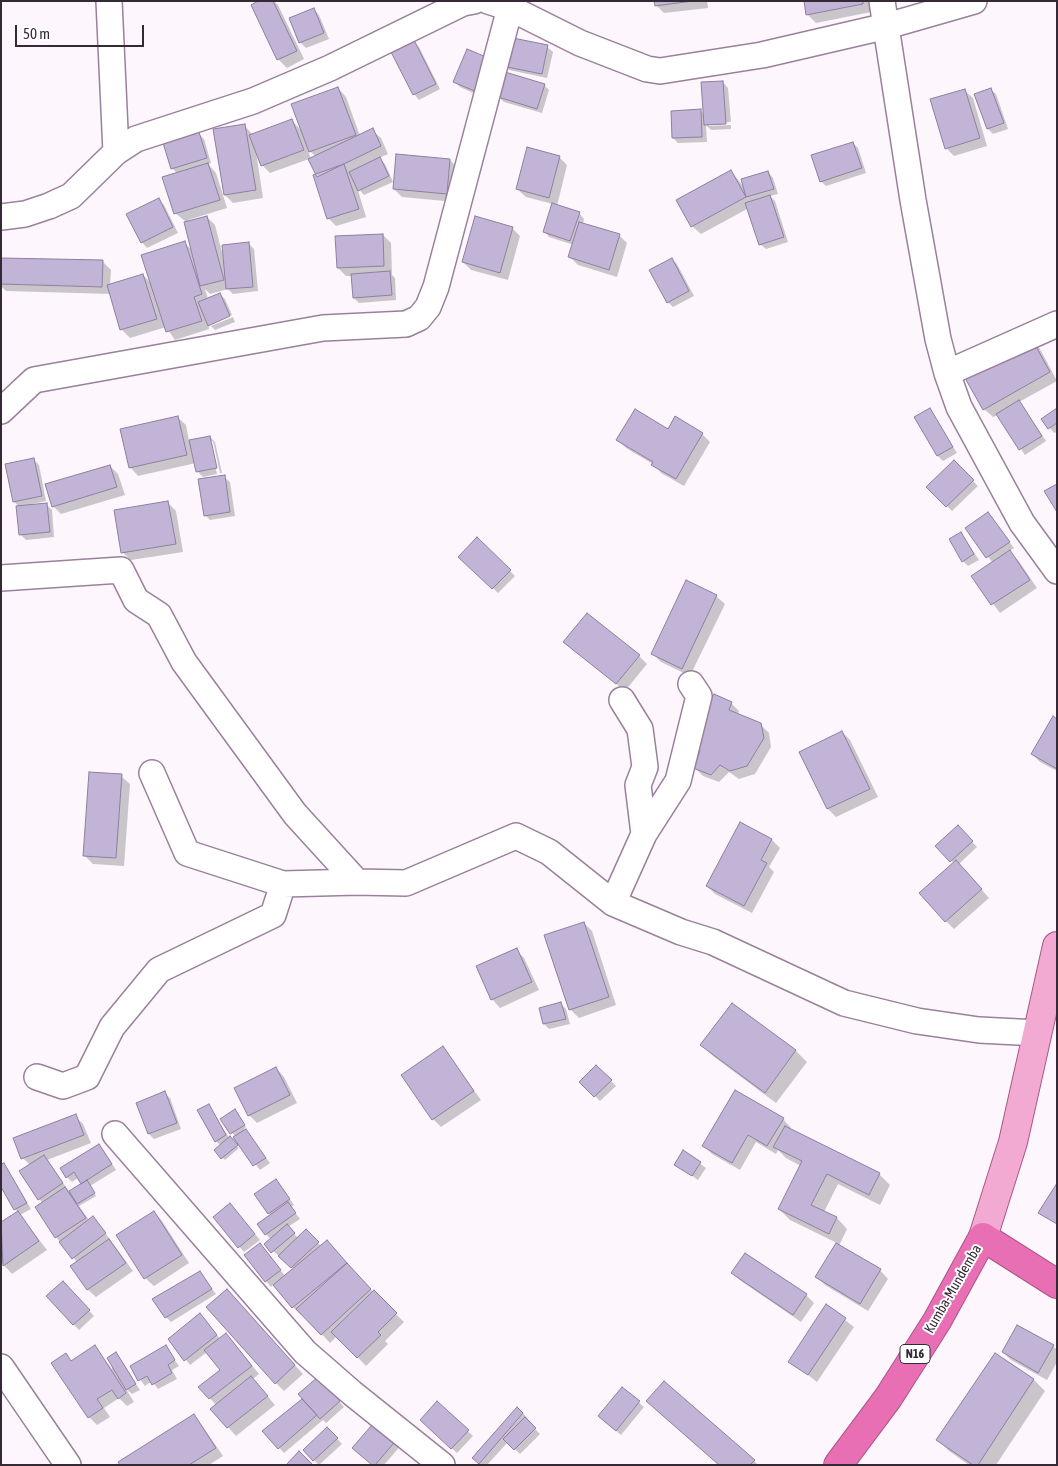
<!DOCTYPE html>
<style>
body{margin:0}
#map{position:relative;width:1058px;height:1466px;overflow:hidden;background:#fdf7fd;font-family:"Asap Condensed",sans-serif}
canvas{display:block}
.frame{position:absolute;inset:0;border:2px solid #342934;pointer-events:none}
.scale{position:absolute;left:15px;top:25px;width:129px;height:22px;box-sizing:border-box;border:2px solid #342934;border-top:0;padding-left:6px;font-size:15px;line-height:18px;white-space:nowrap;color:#342934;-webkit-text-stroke:4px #fff;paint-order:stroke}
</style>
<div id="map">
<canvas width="1058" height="1466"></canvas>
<div class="frame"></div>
<div class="scale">50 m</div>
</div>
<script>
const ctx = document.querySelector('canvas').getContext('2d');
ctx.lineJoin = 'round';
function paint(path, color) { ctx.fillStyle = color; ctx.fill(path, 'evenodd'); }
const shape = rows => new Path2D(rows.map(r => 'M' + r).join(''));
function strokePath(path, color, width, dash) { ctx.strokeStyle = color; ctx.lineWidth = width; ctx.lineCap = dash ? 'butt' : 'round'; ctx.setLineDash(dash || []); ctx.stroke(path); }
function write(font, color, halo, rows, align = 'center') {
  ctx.font = font + ' "Asap Condensed",sans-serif'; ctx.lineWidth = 4; ctx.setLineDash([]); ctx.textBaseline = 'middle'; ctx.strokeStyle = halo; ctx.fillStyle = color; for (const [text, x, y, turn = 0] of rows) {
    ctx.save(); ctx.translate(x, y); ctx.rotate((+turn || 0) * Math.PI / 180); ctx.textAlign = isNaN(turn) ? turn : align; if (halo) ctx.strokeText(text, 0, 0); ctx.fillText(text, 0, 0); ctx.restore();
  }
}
paint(shape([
 [261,1,274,1,278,5,304,59,287,68,278,59,253,5],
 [655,1,707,1,708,8,664,13,656,5],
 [805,1,869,1,871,12,816,23,807,14],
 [314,9,319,15,329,39,306,48,300,42,291,18],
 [414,42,419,47,440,89,419,100,414,94],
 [547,47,553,52,547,78,509,70,504,65],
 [490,60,482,97,460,87,455,82],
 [723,82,728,88,731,122,709,124,709,126,731,125,731,129,711,130,706,125,707,142,678,143,673,138,700,110,705,115],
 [544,85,549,90,542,113,504,102,499,97],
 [338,88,346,97,360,136,372,130,381,138,388,154,379,158,385,164,393,182,364,195,357,187,366,217,336,226,328,218,317,174,309,159,270,173,262,165,256,152,263,198,233,203,225,195,244,125,253,135,291,120,303,132],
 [307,148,316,157,311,159],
 [990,89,996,94,1008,129,993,134,988,129],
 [964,90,973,98,987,146,954,156,946,148],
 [199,134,204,139,211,163,208,164,216,173,227,208,188,220,188,222,207,217,215,225,223,256,248,243,254,249,258,291,233,294,228,289,210,294,205,289,208,299,220,294,225,299,232,315,210,324,210,325,208,323,209,329,175,340,166,327,130,338,122,330,111,294,6,291,1,286,1,259,103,262,111,270,110,285,143,275,152,284,184,243,193,251,185,221,175,213,178,174,172,168],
 [853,143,858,148,866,173,826,186,821,181],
 [559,157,567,165,557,206,579,213,584,219,583,224,619,235,627,243,617,277,578,265,570,257,574,245,549,237,544,231,553,204,526,197,517,189],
 [450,160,458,168,455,202,402,197,394,189],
 [731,171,743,186,768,172,773,178,778,194,770,196,775,201,788,242,766,249,760,244,749,208,701,234,692,226,678,200],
 [158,199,164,205,178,233,147,248,142,242],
 [512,228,520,236,508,280,471,270,463,262],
 [383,235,391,243,392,275,395,278,396,300,359,303,354,298,352,276,346,276,338,268],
 [672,259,677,264,694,296,673,307,668,302],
 [233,317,235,322,215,330,211,326],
 [1032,341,1040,349,1057,381,1019,402,1046,441,1025,455,998,415,993,417,984,409,966,378],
 [930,410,957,453,943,461,938,456],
 [1057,410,1057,432,1054,433,1043,419],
 [177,417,186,425,189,441,210,437,215,442,222,473,220,473,213,441,210,441,217,474,203,477,198,472,196,463,138,476,130,467],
 [668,431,702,434,710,442,684,486,661,473,653,464,626,448,618,440],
 [33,459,39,465,46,501,32,504,33,506,46,504,52,510,54,537,26,540,20,534,20,507,14,502],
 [954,462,978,486,952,511,928,487],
 [110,466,118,474,125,495,61,514,53,506],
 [224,477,230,482,235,516,210,520,205,515],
 [168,503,176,511,183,552,131,560,122,552],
 [988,513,1014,548,1009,551,1018,560,1037,588,1000,613,973,577,993,563,966,529],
 [961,533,979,560,968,566,963,561],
 [477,539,515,576,498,593,460,557],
 [716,596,725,604,690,676,661,662,652,653],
 [573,649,639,656,647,664,625,691],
 [731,703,739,711,738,715,760,724,769,733,771,747,755,774,739,779,729,772,719,782,703,776,695,768,700,754,696,753],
 [1057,720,1057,771,1040,762,1032,754],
 [842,732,850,740,878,797,836,817,828,809,800,752],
 [121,776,130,784,124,866,93,864,84,855],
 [958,827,977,847,959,864,989,898,954,929,946,921,954,863,937,846],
 [772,840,780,848,769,867,774,872,752,913,715,894,707,886],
 [584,923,592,931,616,1005,579,1018,570,1009],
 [516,950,524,958,539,990,500,1008,492,999],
 [561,1004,566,1009,570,1024,549,1029,544,1024],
 [732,1004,796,1051,807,1062,776,1103,713,1056,702,1045],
 [443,1048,481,1100,441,1127,433,1119],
 [596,1066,616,1086,600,1101,581,1082],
 [276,1068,284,1077,297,1103,257,1123,249,1115],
 [164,1093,170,1098,181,1129,154,1139,149,1134,137,1103],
 [208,1105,230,1139,239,1148,225,1160,216,1150,221,1146,216,1141],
 [237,1113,246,1127,244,1129,270,1163,260,1170,222,1119],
 [75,1116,83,1124,91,1143,47,1160,73,1197,83,1184,78,1178,72,1182,67,1177,99,1145,104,1151,116,1170,90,1186,96,1196,79,1206,89,1220,98,1223,133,1271,96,1297,87,1289,77,1262,56,1237,43,1203,39,1199,30,1165,23,1158],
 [783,1119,791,1128,790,1130,879,1174,890,1185,880,1205,838,1184,824,1212,837,1218,847,1229,839,1246,880,1270,888,1279,868,1311,825,1285,817,1277,837,1243,790,1220,779,1209,801,1166,786,1158,778,1150,776,1154,756,1142,740,1170,712,1154,704,1146],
 [684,1152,706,1168,698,1180,676,1164],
 [4,1164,31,1209,20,1215,47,1250,12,1274,1,1262,1,1224,18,1212,15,1209],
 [276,1180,294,1205,291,1207,300,1219,288,1227,298,1238,306,1231,321,1246,327,1241,374,1293,404,1322,385,1341,388,1344,366,1366,337,1336,330,1343,303,1314,301,1315,293,1307,274,1284,271,1287,266,1281,246,1255,265,1250,285,1276,293,1268,266,1245,271,1240,266,1234,271,1215,269,1213],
 [235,1210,260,1240,244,1252,214,1217],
 [154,1212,162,1221,189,1263,154,1286,145,1278],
 [200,1273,216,1294,171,1322,166,1317],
 [732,1273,806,1295,814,1303,801,1322,741,1281],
 [63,1283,94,1316,79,1330,48,1297],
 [235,1299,303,1374,284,1391,276,1383],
 [827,1306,854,1327,817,1382,790,1361],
 [205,1320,220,1339,226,1335,234,1343,259,1374,253,1379,275,1405,236,1436,212,1409,216,1405,200,1387,222,1370,207,1352,190,1365,170,1339],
 [1053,1346,1057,1350,1057,1362,1047,1380,1011,1360,1003,1352],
 [95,1347,112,1369,116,1354,140,1390,132,1394,126,1389,134,1402,127,1406,119,1398,104,1408,110,1417,97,1425,89,1417,66,1355,72,1362],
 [165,1347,179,1366,172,1370,177,1379,158,1389,152,1381,145,1386,131,1367],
 [995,1354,1034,1380,1045,1391,996,1465,969,1465,949,1451,938,1440],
 [323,1384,344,1407,326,1423,323,1420,284,1453,264,1431],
 [623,1389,644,1407,621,1435,605,1422],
 [437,1403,473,1436,457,1453,426,1425],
 [523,1413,528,1419,526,1420,540,1434,520,1454,508,1442,487,1465,481,1465,474,1458],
 [193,1416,201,1424,223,1456,209,1465,121,1465],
 [378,1420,403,1443,384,1465,373,1465],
 [327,1428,342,1444,319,1465,304,1450],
 [754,1461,758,1465,720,1465]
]), '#0003');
const building = shape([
 [258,1,273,1,297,51,277,60,251,5,258,1],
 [654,1,693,1,655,6,654,1],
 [804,1,863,1,863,4,806,15,804,1],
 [314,8,324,33,299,43,289,18,314,8],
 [508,37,548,45,542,74,502,66,508,37],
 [414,40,436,84,413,95,391,52,414,40],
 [467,49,491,59,477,92,453,82,467,49],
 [505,72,545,84,537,109,498,97,505,72],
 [723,81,726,124,704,125,701,82,723,81],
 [338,87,356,135,309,152,291,104,338,87],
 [991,88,1004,123,987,129,974,94,991,88],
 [965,89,980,138,945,149,930,99,965,89],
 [701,109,702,137,672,138,671,111,701,109],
 [292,119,304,150,261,166,249,135,292,119],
 [245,124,256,190,224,195,213,129,245,124],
 [373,128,381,146,317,177,308,159,373,128],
 [199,132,207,158,171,169,163,143,199,132],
 [853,142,862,168,820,182,811,155,853,142],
 [527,147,560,156,549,198,516,189,527,147],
 [396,154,450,159,447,194,393,189,396,154],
 [380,157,389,176,358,191,349,172,380,157],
 [208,163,220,200,174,214,162,177,208,163],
 [344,164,359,209,327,219,313,175,344,164],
 [731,170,746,197,691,227,676,200,731,170],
 [768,171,774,189,746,197,741,179,768,171],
 [770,195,784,237,759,245,745,203,770,195],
 [159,198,173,227,141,243,126,214,159,198],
 [552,203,580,212,570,241,543,232,552,203],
 [207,216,224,280,200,286,184,222,207,216],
 [475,216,513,227,500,273,462,262,475,216],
 [579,222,620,234,609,270,568,257,579,222],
 [383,234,384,266,337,268,335,236,383,234],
 [185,241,202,294,194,297,202,321,166,332,141,255,185,241],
 [249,242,253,287,226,289,222,245,249,242],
 [1,258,103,260,102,287,1,284,1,258],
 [672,258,689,291,667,303,649,270,672,258],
 [390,271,392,295,353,298,351,274,390,271],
 [143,274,157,319,120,330,107,285,143,274],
 [220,293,230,316,208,326,198,302,220,293],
 [1032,339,1050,372,983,410,965,378,1032,339],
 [1019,400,1042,436,1019,450,996,414,1019,400],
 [930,408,953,447,937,456,914,417,930,408],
 [1057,408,1057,423,1048,429,1041,419,1057,408],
 [635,409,668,429,675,416,703,433,676,479,651,465,653,462,616,440,635,409],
 [178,416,187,455,129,468,120,429,178,416],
 [210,436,217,468,196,472,189,440,210,436],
 [34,458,42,496,13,502,5,464,34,458],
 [954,460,974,480,946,507,926,487,954,460],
 [110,465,117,487,52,507,45,484,110,465],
 [225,475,230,512,204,516,198,479,225,475],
 [1057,484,1057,512,1044,491,1057,484],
 [168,501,176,544,121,553,114,510,168,501],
 [47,503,50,532,19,535,16,506,47,503],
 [988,512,1010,542,986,558,965,528,988,512],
 [961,532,974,554,962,562,949,539,961,532],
 [477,537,511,570,492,589,458,557,477,537],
 [1010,550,1030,580,991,605,971,576,1010,550],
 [686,580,717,595,682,669,651,654,686,580],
 [587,613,640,655,616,684,563,642,587,613],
 [714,694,732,702,729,710,761,723,764,738,747,766,730,771,720,765,711,775,693,768,700,751,687,745,714,694],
 [1053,716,1057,719,1057,769,1031,754,1053,716],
 [842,731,870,789,827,809,799,752,842,731],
 [89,772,122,774,116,858,83,856,89,772],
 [740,822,772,839,761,860,767,863,744,906,706,886,740,822],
 [958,825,973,841,950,862,935,846,958,825],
 [956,860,982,889,945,922,919,893,956,860],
 [584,922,609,997,569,1010,544,935,584,922],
 [517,948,532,982,491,1000,476,966,517,948],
 [561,1002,566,1019,543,1024,539,1008,561,1002],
 [732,1003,796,1050,765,1093,700,1045,732,1003],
 [443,1046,474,1091,432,1120,401,1075,443,1046],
 [596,1065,612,1080,594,1097,579,1082,596,1065],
 [276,1067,290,1095,248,1116,234,1088,276,1067],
 [735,1090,784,1118,767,1146,748,1135,732,1163,702,1146,735,1090],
 [165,1091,177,1123,148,1134,136,1103,165,1091],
 [209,1104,226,1135,215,1142,197,1110,209,1104],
 [235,1109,245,1125,230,1134,220,1119,235,1109],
 [76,1114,84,1135,21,1159,13,1138,76,1114],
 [785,1126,880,1173,869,1195,827,1174,811,1205,837,1217,829,1234,778,1209,802,1161,773,1147,785,1126],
 [246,1129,266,1158,253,1166,233,1137,246,1129],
 [230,1136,238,1145,221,1159,214,1150,230,1136],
 [99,1144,112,1164,81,1184,74,1172,66,1178,60,1168,99,1144],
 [683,1150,701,1162,692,1176,674,1165,683,1150],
 [44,1155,63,1183,38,1200,19,1171,44,1155],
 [4,1163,27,1203,14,1210,1,1187,1,1164,4,1163],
 [276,1179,290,1199,268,1214,254,1194,276,1179],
 [87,1180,95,1193,77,1204,69,1191,87,1180],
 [1057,1183,1057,1224,1038,1213,1057,1183],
 [65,1187,86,1218,55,1238,35,1207,65,1187],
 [288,1202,296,1213,265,1235,257,1224,288,1202],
 [230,1203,255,1234,238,1248,213,1217,230,1203],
 [18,1211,39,1241,3,1266,1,1222,18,1211],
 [154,1211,182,1255,144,1279,116,1235,154,1211],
 [93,1216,106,1233,72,1259,59,1242,93,1216],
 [287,1224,295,1233,271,1253,264,1244,287,1224],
 [306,1229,319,1242,291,1268,278,1256,306,1229],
 [109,1239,126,1263,87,1290,70,1266,109,1239],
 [327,1240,347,1263,292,1308,273,1285,327,1240],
 [260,1243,281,1270,265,1282,244,1255,260,1243],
 [836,1243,881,1269,860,1304,815,1277,836,1243],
 [745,1253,807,1294,793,1315,731,1273,745,1253],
 [347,1263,371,1289,321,1335,296,1309,347,1263],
 [200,1271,212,1289,165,1318,152,1299,200,1271],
 [63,1281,90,1310,73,1325,46,1296,63,1281],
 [227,1289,295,1365,275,1384,206,1307,227,1289],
 [374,1290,397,1313,378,1332,381,1335,357,1358,331,1332,374,1290],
 [826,1304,846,1318,808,1375,788,1362,826,1304],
 [200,1313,217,1335,184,1361,168,1339,200,1313],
 [1017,1325,1054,1345,1038,1373,1002,1352,1017,1325],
 [226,1333,252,1366,209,1399,198,1387,220,1370,204,1350,226,1333],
 [95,1345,126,1393,118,1399,112,1390,97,1399,103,1408,88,1418,51,1363,66,1353,71,1361,95,1345],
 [166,1345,175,1360,168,1365,172,1373,152,1385,147,1376,138,1381,130,1366,166,1345],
 [116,1352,136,1384,126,1390,107,1358,116,1352],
 [995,1353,1034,1379,978,1465,973,1465,936,1440,995,1353],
 [251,1376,268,1396,227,1428,210,1409,251,1376],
 [318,1377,340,1401,320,1419,298,1394,318,1377],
 [664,1381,755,1460,750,1465,719,1465,646,1401,664,1381],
 [622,1387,640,1401,616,1431,598,1416,622,1387],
 [302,1399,317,1415,278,1449,262,1431,302,1399],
 [437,1401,469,1430,451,1449,420,1420,437,1401],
 [517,1407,523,1413,479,1464,472,1458,517,1407],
 [194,1414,216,1448,189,1465,120,1465,118,1462,194,1414],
 [525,1417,536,1428,514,1450,503,1439,525,1417],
 [378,1418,399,1437,375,1465,372,1465,352,1448,378,1418],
 [327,1427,338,1438,313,1461,303,1450,327,1427],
 [299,1451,313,1465,286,1465,299,1451]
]);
paint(building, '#c1b4d6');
strokePath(building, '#8c809f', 1);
const minor = shape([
 [109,1,116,152],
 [488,1,510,8,580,43,647,69,660,71,762,55,887,26,974,1],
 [882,1,913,200,938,339,947,373,959,407,1022,523,1057,571],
 [1,217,25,214,49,206,71,196,116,152,136,139,253,101,330,68,463,3,474,1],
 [947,373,1057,324],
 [1,411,34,380,323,328,406,324,419,318,428,307,436,287,510,8],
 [1,578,121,570,136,600,159,615,184,662,295,814,357,882,406,883,516,836,549,852,613,903,681,932,713,942,844,1003,917,1021,979,1030,1038,1033],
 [152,773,187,853,283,884,357,882],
 [644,834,678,781,699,696,691,684],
 [613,903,644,834,638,785,645,767,640,729,622,700],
 [37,1077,63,1086,87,1077,112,1027,159,970,273,915,283,884],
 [115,1134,305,1352,352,1393,442,1465],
 [1,1367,68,1465]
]);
const major = shape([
 [983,1237,1013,1142,1057,946]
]);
const highway = shape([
 [838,1465,888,1398,937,1321,983,1237,1057,1284]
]);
strokePath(minor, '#9a809b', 28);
strokePath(major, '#aa5687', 30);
strokePath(highway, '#aa5687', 30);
strokePath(minor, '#fff', 25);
strokePath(major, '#f2a9d2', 28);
strokePath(highway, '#e96fb4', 28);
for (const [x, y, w] of [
 [915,1354,30]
]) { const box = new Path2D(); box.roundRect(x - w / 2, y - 9.5, w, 19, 4); ctx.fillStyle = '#fff'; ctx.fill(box); strokePath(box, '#342934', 1); }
write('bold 12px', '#342934', null, [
 ["N16",915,1354]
]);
write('14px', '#342934', '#fff', [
 ["Kumba-Mundemba",953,1289,-60]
]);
</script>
